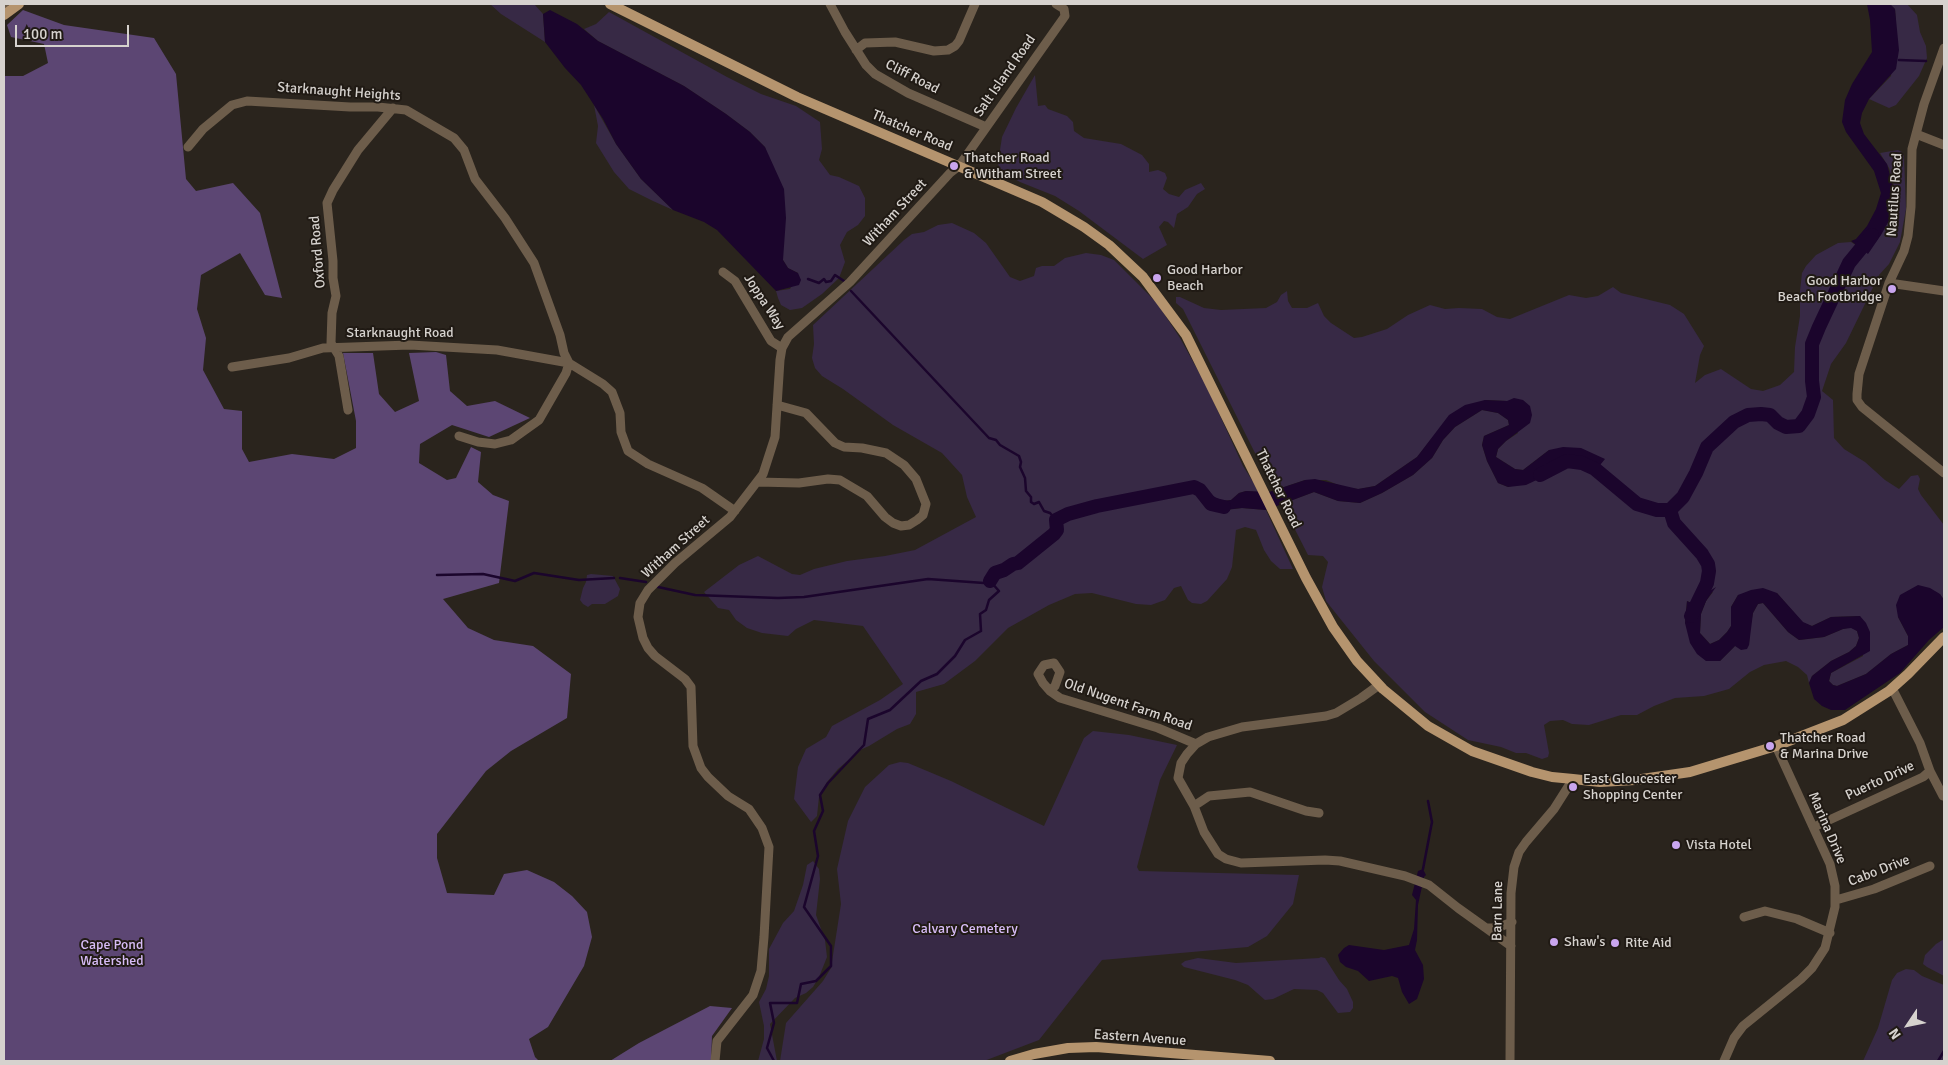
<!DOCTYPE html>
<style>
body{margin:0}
#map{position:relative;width:1948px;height:1065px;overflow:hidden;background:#2a241d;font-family:Signika,sans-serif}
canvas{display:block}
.frame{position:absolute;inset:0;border:5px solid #d6d2ce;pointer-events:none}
.north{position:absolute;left:1883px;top:1000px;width:50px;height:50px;-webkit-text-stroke:4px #201a14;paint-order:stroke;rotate:236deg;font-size:14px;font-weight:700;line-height:20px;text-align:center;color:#d6d2ce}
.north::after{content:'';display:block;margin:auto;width:18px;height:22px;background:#d6d2ce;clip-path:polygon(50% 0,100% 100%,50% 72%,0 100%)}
.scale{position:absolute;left:15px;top:25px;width:114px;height:22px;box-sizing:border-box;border:2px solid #d6d2ce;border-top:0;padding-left:6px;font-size:15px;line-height:18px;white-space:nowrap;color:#d6d2ce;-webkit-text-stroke:4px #201a14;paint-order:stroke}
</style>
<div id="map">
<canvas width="1948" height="1065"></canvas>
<div class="frame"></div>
<div class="north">N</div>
<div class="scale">100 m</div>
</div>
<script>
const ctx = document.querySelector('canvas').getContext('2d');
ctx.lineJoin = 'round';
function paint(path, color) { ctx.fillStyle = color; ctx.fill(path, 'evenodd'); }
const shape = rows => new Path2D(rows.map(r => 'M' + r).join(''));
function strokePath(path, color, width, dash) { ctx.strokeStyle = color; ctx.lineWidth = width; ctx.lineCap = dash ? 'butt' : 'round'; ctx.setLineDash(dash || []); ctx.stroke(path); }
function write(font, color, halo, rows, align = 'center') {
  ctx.font = font + ' Signika,sans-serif'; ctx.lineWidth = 4; ctx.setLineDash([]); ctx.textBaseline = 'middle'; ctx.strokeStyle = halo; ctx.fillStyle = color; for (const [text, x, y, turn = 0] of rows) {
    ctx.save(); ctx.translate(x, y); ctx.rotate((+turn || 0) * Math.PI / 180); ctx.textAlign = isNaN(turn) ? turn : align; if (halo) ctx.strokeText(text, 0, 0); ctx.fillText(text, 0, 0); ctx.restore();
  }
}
paint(shape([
 [490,4,535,5,543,14,545,42,501,14],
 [1890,4,1907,4,1917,15,1920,32,1926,46,1927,58,1919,76,1896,105,1889,108,1869,99,1891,76,1896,25,1895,9],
 [609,12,727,77,761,94,796,106,820,122,822,149,819,160,830,175,839,177,859,186,865,198,865,216,858,225,847,232,840,245,845,262,839,278,822,294,802,308,790,310,781,305,778,298,776,291,790,289,798,273,788,268,783,260,783,243,765,147,750,132,726,114,684,86,598,41,584,29,596,24],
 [1035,75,1038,106,1045,105,1048,109,1067,116,1073,122,1074,131,1084,138,1121,144,1142,155,1149,164,1149,172,1158,170,1165,173,1167,178,1163,189,1169,194,1179,197,1185,190,1201,183,1205,189,1197,194,1188,207,1177,214,1174,228,1168,222,1164,221,1159,227,1167,245,1143,259,1079,211,1055,196,1020,182,1000,171,998,163,1002,137,1016,108],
 [594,105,616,144,641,179,673,210,653,201,629,189,614,172,596,143,598,126],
 [1898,150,1902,152,1904,156,1906,209,1900,242,1889,264,1879,275,1846,343,1831,364,1822,391,1833,400,1834,438,1844,449,1865,462,1885,480,1899,489,1911,476,1918,475,1920,479,1918,489,1921,495,1944,525,1944,600,1940,594,1898,617,1908,636,1908,645,1891,654,1866,674,1837,686,1833,685,1829,681,1831,673,1863,656,1860,616,1831,617,1812,626,1803,623,1777,593,1738,595,1731,607,1731,626,1727,632,1719,640,1710,644,1700,633,1701,614,1706,601,1713,592,1702,596,1696,605,1687,601,1685,623,1720,661,1735,646,1749,645,1750,628,1753,613,1758,604,1763,603,1788,632,1799,640,1824,637,1843,629,1851,627,1857,631,1859,638,1856,646,1849,652,1831,661,1812,676,1809,683,1807,675,1798,667,1786,661,1764,665,1750,672,1729,689,1704,696,1675,698,1654,706,1637,715,1621,715,1589,725,1572,724,1563,720,1550,721,1544,725,1549,753,1548,757,1542,759,1526,753,1516,753,1501,747,1468,740,1425,712,1374,661,1326,601,1322,587,1328,562,1323,556,1308,555,1282,504,1314,492,1338,501,1360,503,1382,493,1413,475,1432,458,1443,440,1455,427,1482,410,1498,413,1508,420,1509,425,1484,436,1482,445,1487,461,1498,483,1508,487,1545,476,1557,465,1573,458,1596,470,1604,459,1549,450,1523,470,1515,469,1496,457,1498,449,1506,441,1518,433,1507,401,1485,400,1433,437,1417,457,1375,486,1359,489,1346,488,1326,480,1305,480,1275,490,1254,451,1183,309,1176,303,1176,297,1180,297,1204,308,1221,310,1266,308,1277,302,1281,295,1287,291,1288,301,1292,308,1307,308,1318,303,1324,316,1331,323,1354,338,1362,337,1387,329,1408,315,1430,305,1445,309,1459,308,1482,309,1497,317,1510,319,1569,295,1586,298,1598,296,1613,287,1621,293,1670,305,1684,314,1704,346,1700,355,1695,383,1705,375,1721,369,1751,389,1763,391,1780,385,1794,372,1795,347,1800,316,1800,291,1802,273,1806,266,1816,255,1838,243,1851,242,1868,253,1895,210,1893,181,1889,168,1880,153],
 [952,223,974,233,986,243,1010,277,1020,281,1034,276,1036,268,1042,266,1054,266,1065,258,1086,253,1101,255,1114,260,1157,303,1180,338,1206,385,1243,466,1255,485,1258,492,1246,491,1239,493,1231,500,1223,501,1216,511,1242,508,1266,510,1293,569,1280,569,1271,561,1264,550,1256,530,1245,527,1236,530,1232,567,1227,579,1207,601,1201,604,1192,603,1188,600,1181,586,1174,588,1165,600,1151,605,1136,604,1092,593,1075,594,1049,605,1008,628,975,661,944,684,916,692,916,714,910,724,897,729,869,746,860,750,838,769,827,782,819,797,817,816,811,822,794,799,798,767,806,749,826,737,832,726,880,700,903,684,863,626,814,620,796,629,788,636,762,633,747,628,736,620,729,610,718,608,704,592,739,565,758,556,792,574,800,575,814,569,847,561,885,556,915,550,976,517,967,497,962,475,942,453,893,425,843,389,822,376,815,368,812,358,814,344,813,325,904,240,912,234,924,232,938,225],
 [591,574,613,576,620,589,618,596,605,604,592,604,588,607,583,604,580,600,583,588,586,582,587,575],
 [1093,731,1129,735,1177,745,1160,780,1137,867,1139,871,1299,875,1293,904,1267,936,1248,947,1102,960,1039,1040,984,1061,780,1061,786,1023,823,981,831,968,841,904,837,869,848,821,865,787,889,765,900,762,908,763,951,781,1044,826,1084,738],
 [813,861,819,869,820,879,816,915,825,940,827,957,819,977,813,987,806,993,795,998,770,1024,777,1061,758,1061,764,1039,764,1026,759,1002,766,989,769,976,769,949,783,923,794,911,803,885,807,865],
 [1944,939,1944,976,1927,967,1923,964,1925,955,1936,944],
 [1321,957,1325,958,1339,980,1347,989,1353,1002,1353,1008,1350,1012,1338,1013,1323,993,1317,990,1294,989,1273,999,1265,1000,1248,985,1235,980,1184,967,1181,964,1185,961,1198,958,1236,963,1319,958],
 [1906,969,1914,970,1922,976,1944,985,1944,1061,1863,1061,1878,1028,1892,980,1897,973]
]), '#372945');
paint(shape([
 [23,10,64,25,154,38,176,74,186,179,196,191,233,183,260,213,282,298,265,295,240,253,201,275,197,309,206,338,203,370,224,409,242,411,242,449,249,462,292,454,334,459,356,448,356,421,343,353,373,353,379,394,395,412,419,401,409,353,436,352,446,355,450,391,467,406,495,401,530,418,489,437,452,425,420,444,419,463,447,480,456,478,471,447,481,452,478,482,493,495,509,501,499,583,443,599,468,628,494,640,533,646,571,674,567,718,511,751,486,771,437,834,437,858,447,893,494,895,504,874,527,870,554,882,572,896,587,912,592,937,584,966,548,1027,529,1039,535,1057,539,1061,4,1061,4,76,23,76,48,63,44,44,11,37,7,25],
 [710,1006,732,1008,712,1036,711,1061,694,1061,693,1060,610,1061,639,1043]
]), '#5c4673');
paint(shape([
 [1867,4,1890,4,1895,9,1899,50,1896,69,1869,99,1862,113,1860,123,1864,134,1887,164,1894,191,1895,210,1881,235,1868,254,1851,241,1856,239,1867,226,1876,209,1881,193,1874,171,1846,132,1842,122,1845,100,1852,84,1872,52,1870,20],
 [550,10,577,24,598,41,684,86,726,114,750,132,765,147,784,189,786,218,783,260,788,268,798,273,801,280,799,285,776,291,717,230,704,222,673,210,641,179,616,144,603,119,581,85,565,68,545,42,543,14],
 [1514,398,1523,400,1530,406,1532,415,1530,423,1506,441,1498,449,1496,457,1515,469,1523,470,1549,450,1563,447,1581,448,1605,459,1596,470,1573,458,1557,465,1545,476,1526,485,1508,487,1498,483,1487,461,1482,445,1484,436,1509,425,1508,420,1498,413,1482,410,1455,427,1443,440,1432,458,1413,475,1382,493,1360,503,1338,501,1314,492,1266,510,1242,508,1216,511,1208,506,1206,501,1213,496,1223,501,1231,500,1239,493,1246,491,1269,492,1305,480,1315,479,1358,489,1375,486,1417,457,1449,415,1465,405,1485,400,1507,401],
 [1918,585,1930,588,1940,594,1944,600,1944,627,1929,640,1900,673,1845,710,1831,710,1822,706,1814,699,1809,683,1812,676,1831,661,1849,652,1856,646,1859,638,1857,631,1851,628,1843,629,1824,637,1799,640,1788,632,1763,603,1758,604,1753,613,1749,645,1747,649,1741,650,1735,646,1720,661,1706,661,1697,654,1690,643,1685,623,1687,601,1696,605,1702,596,1716,587,1706,601,1701,614,1700,633,1710,644,1719,640,1727,632,1731,626,1731,607,1738,595,1751,590,1763,588,1777,593,1803,622,1812,626,1831,617,1860,616,1866,623,1870,632,1870,651,1831,673,1829,681,1833,685,1837,686,1866,674,1891,654,1908,645,1908,636,1898,617,1896,605,1900,595],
 [1423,869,1426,875,1424,877,1418,905,1417,940,1415,950,1423,965,1424,979,1417,999,1409,1004,1402,992,1398,978,1392,976,1369,981,1358,971,1346,967,1340,962,1338,955,1344,948,1349,945,1384,950,1409,945,1414,929,1416,900,1412,895,1418,871]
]), '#1b052c');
strokePath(shape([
 [1899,60,1926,61],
 [808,279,819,283,824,279,826,282,831,281,835,275,844,281],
 [851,291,989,438,996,440,1000,445,1019,456,1021,462,1020,467,1025,478,1026,491,1031,497,1031,502,1034,504,1039,502,1044,511,1050,513,1056,520],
 [437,575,483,574,515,581,534,573,579,580,614,578],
 [620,578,646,582],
 [658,587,695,595,778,598,804,597,928,579,984,583,990,581,999,591,989,600,986,610,980,614,981,631,965,640,955,656,937,674,921,681,890,710,868,719,864,745,828,783,820,795,823,811,814,831,818,856,804,907,831,946,831,966,816,981,801,984,797,1003,770,1003,774,1023,767,1048,774,1061],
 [1423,869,1432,822,1428,801],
 [1938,1061,1944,1051]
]), '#1b052c', 2.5);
strokePath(shape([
 [1540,475,1567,461,1582,463,1595,469,1637,504,1657,510,1670,510,1683,497,1696,473,1707,447,1734,422,1748,415,1761,414,1770,415,1778,423,1786,427,1799,426,1808,414,1814,397,1812,381,1812,344,1819,327,1849,263,1872,235],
 [1670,510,1674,523,1702,554,1708,564,1709,571,1707,583,1691,616],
 [990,581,995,573,1004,570,1013,564,1018,563,1054,534,1057,530,1056,520,1068,514,1097,506,1194,487,1200,490,1211,504,1224,507]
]), '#1b052c', 14);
strokePath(shape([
 [830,4,845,32,866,65,875,74,908,93,986,127],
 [4,7,4,4],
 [1944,48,1924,104,1912,149,1911,207,1908,236,1904,251,1889,283,1859,374,1857,394,1857,400,1862,407,1944,473],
 [856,50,865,43,895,42,934,51,948,50,955,46,959,41,975,4],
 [1916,134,1944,145],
 [188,147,203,129,232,105,247,101,350,107,378,107,406,110,454,138,464,150,475,179,505,218,534,263,560,335,564,353,569,363,603,384,612,392,620,413,621,432,628,451,648,464,702,488,735,511],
 [723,272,735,281,771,341,782,348],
 [1889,283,1944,291],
 [232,367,289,358,323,348,410,345,497,350,569,363,566,373,539,420,511,440,495,444,478,442,459,436],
 [348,410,339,356,331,343,332,313,336,296,333,278,333,261,327,203,333,190,358,150,393,108],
 [758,482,799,483,828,479,840,480,867,496,885,517,893,523,901,526,909,525,917,520,923,515,926,504,916,479,904,465,886,453,862,448,844,447,835,443,806,413,777,405],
 [1379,685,1361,698,1336,713,1326,716,1242,727,1208,737,1196,744,1187,754,1181,763,1178,778,1194,806,1204,832,1218,854,1226,859,1241,863,1325,860,1340,861,1405,876,1429,885,1458,908,1486,928],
 [1892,688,1920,743,1930,771,1943,796],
 [1050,691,1055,686,1060,672,1054,663,1044,665,1038,674,1043,683,1050,691,1060,698,1158,728,1196,744],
 [1194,806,1209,796,1250,792,1306,811,1319,813],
 [1814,827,1923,777,1930,771],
 [1836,900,1874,889,1930,866],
 [1744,917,1765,911,1797,919,1830,933],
 [1511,946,1486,928,1497,928,1512,922],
 [715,1061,717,1041,753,995,761,971,764,937,769,847,762,828,749,809,728,796,708,777,701,768,693,746,691,687,685,679,655,656,648,648,643,638,638,617,640,603,648,590,675,563,730,517,763,474,775,437,780,360,782,348,788,337,850,282,950,173,959,166,1065,16,1064,9,1056,4],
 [1510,1061,1511,893,1514,867,1519,852,1526,842,1554,809,1573,779],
 [1724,1061,1734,1038,1743,1026,1801,979,1812,968,1825,948,1835,907,1835,886,1830,864,1776,746]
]), '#6d5d4b', 9);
strokePath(shape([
 [610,4,797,97,1042,202,1084,227,1109,245,1143,277,1186,335,1306,578,1333,627,1357,661,1383,689,1428,726,1472,751,1532,772,1552,777,1573,779,1600,782,1635,780,1690,772,1776,746,1843,720,1889,691,1908,674,1944,637],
 [4,15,19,4],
 [1010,1061,1034,1054,1068,1048,1096,1047,1270,1061]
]), '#b5946e', 10);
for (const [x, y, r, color] of [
 [954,166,5,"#c9a5ee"],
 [1157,278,5,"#c9a5ee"],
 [1892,289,5,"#c9a5ee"],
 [1770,746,5,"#c9a5ee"],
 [1573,787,5,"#c9a5ee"],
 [1676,845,5,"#c9a5ee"],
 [1554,942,5,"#c9a5ee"],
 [1615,943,5,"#c9a5ee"]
]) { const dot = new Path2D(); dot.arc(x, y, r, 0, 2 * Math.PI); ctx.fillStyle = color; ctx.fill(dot); strokePath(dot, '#201a14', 2); }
write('14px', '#d6d2ce', '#201a14', [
 ["Salt Island Road",1005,76,-55],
 ["Cliff Road",912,77,27],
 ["Starknaught Heights",339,92,4],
 ["Thatcher Road",912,131,23],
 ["Nautilus Road",1895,195,-86],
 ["Witham Street",895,213,-47],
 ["Oxford Road",318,252,-95],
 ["Joppa Way",764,302,57],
 ["Starknaught Road",400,333],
 ["Thatcher Road",1278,489,64],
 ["Witham Street",676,547,-42],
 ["Old Nugent Farm Road",1128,705,19],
 ["Puerto Drive",1880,781,-25],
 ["Marina Drive",1827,828,67],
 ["Cabo Drive",1879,871,-21],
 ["Barn Lane",1498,911,-89],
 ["Eastern Avenue",1140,1038,4]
]);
write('14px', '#d6d2ce', '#201a14', [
 ["Thatcher Road",964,158],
 ["& Witham Street",964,174],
 ["Good Harbor",1167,270],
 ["Beach",1167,286],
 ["Good Harbor",1882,281,"right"],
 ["Beach Footbridge",1882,297,"right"],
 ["Thatcher Road",1780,738],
 ["& Marina Drive",1780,754],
 ["East Gloucester",1583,779],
 ["Shopping Center",1583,795],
 ["Vista Hotel",1686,845],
 ["Shaw's",1564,942],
 ["Rite Aid",1625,943]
], 'left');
write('14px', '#d7bcf6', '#201a14', [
 ["Calvary Cemetery",965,929],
 ["Cape Pond",112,945],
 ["Watershed",112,961]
]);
</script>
